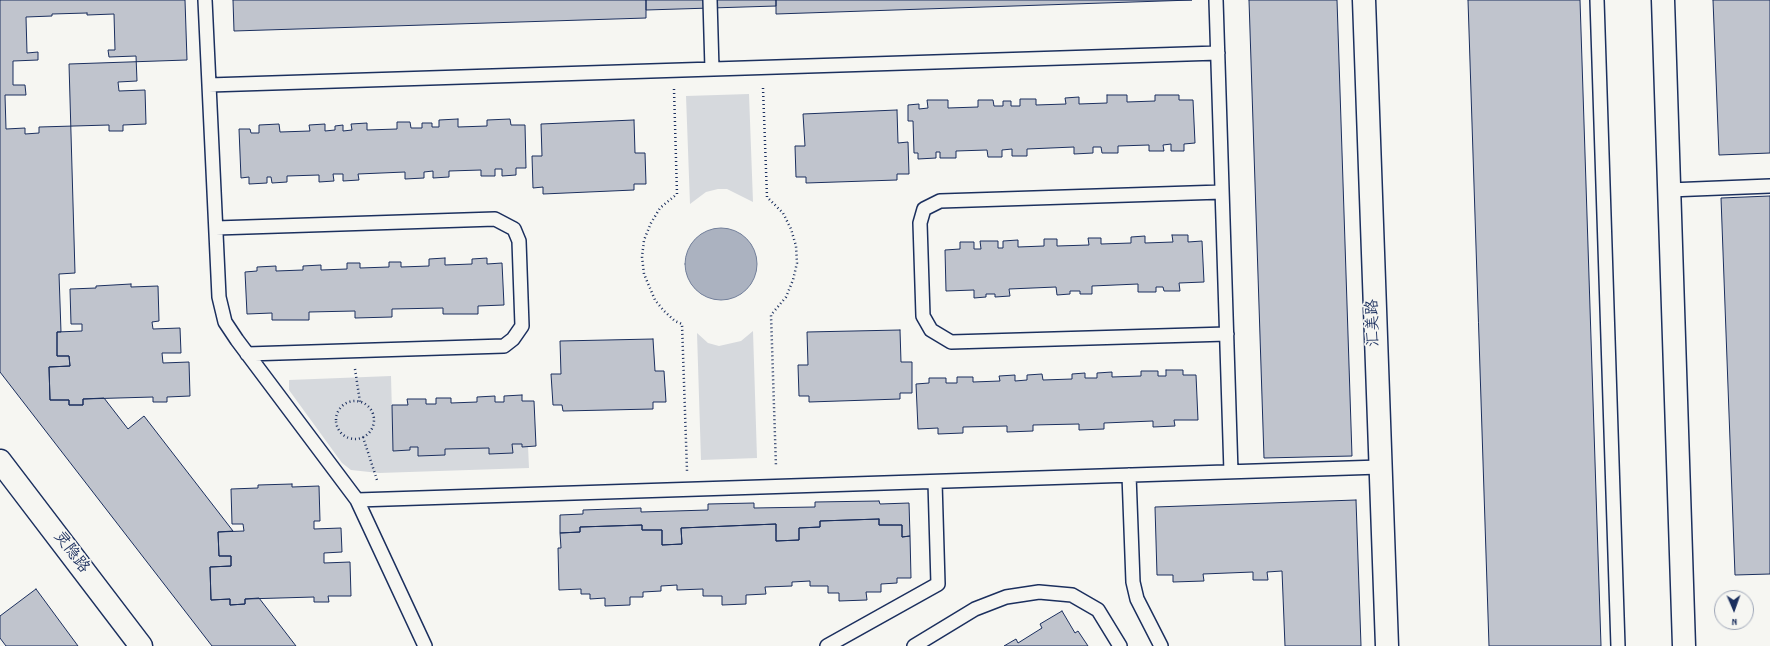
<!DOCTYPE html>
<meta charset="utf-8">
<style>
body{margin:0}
#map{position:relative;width:1770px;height:646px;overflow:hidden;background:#f6f6f2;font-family:Dekko,sans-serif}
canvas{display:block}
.north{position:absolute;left:1714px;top:590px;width:40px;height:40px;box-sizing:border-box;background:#f6f6f2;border:1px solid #9ea6b7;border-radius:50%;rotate:178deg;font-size:11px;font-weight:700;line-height:16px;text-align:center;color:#1b2f5e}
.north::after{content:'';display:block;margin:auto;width:14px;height:18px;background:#1b2f5e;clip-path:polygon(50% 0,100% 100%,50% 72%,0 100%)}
</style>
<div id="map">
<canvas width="1770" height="646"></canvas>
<div class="north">N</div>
</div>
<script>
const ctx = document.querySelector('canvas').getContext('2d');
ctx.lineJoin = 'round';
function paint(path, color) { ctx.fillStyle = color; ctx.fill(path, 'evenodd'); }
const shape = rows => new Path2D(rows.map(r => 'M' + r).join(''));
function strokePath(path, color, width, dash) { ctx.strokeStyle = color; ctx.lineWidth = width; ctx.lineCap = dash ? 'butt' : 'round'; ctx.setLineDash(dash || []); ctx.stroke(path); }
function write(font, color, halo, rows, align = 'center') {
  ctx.font = font + ' Dekko,"LXGW WenKai TC",sans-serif'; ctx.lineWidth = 3.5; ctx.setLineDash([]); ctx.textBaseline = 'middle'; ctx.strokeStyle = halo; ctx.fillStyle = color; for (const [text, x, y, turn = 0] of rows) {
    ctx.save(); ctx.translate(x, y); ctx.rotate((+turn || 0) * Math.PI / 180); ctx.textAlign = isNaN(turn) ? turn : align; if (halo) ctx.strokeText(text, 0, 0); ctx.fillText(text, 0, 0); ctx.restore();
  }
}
paint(shape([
 [749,94,753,202,727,189,718,189,706,192,690,204,686,96],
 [753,331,757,458,701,460,697,333,708,343,719,346,741,341],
 [391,376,393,451,410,450,410,447,418,447,419,456,445,455,445,449,489,448,489,454,512,453,512,444,522,444,522,447,528,446,529,468,379,473,351,470,342,463,289,390,289,380]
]), '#d6d9dd');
const water = shape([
 '685 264a36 36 0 1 1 72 0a36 36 0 1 1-72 0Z'
]);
paint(water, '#abb2c0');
strokePath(water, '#717e99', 1);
const building = shape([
 [0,0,185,0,187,60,69,64,75,273,59,274,61,332,57,332,57,356,69,356,70,366,49,367,50,400,69,400,69,405,83,405,83,399,104,398,128,429,144,416,233,531,218,532,219,556,231,556,231,566,210,567,211,600,230,599,230,605,245,604,245,599,259,598,296,646,212,646,0,372,0,0],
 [233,0,646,0,646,18,234,31,233,0],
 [646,0,776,0,776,6,646,10,646,0],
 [776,0,1192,0,776,14,776,0],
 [1249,0,1337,0,1352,456,1264,458,1249,0],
 [1468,0,1580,0,1601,646,1489,646,1468,0],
 [1713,0,1770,0,1770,153,1719,155,1713,0],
 [87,13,87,15,114,14,115,50,108,50,109,57,136,56,137,81,118,82,119,91,145,90,146,124,123,125,123,131,109,131,109,125,39,127,39,133,25,134,25,128,6,129,5,95,26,95,25,85,13,85,13,61,38,60,38,52,27,53,26,17,52,16,52,14,87,13],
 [1107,95,1127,95,1127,102,1155,101,1155,95,1179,95,1179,100,1193,100,1195,143,1184,144,1184,151,1171,151,1171,144,1163,145,1164,151,1149,151,1149,145,1118,146,1118,153,1102,153,1101,147,1093,147,1093,153,1074,154,1074,147,1027,149,1027,156,1012,156,1012,149,1002,150,1002,157,988,157,987,150,956,151,956,158,940,158,940,152,936,152,936,158,918,159,918,153,914,153,913,121,908,121,908,105,919,104,919,109,928,108,927,100,948,100,948,108,978,107,978,100,993,100,994,106,1003,106,1003,101,1011,101,1011,106,1020,106,1020,99,1036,99,1036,105,1066,104,1065,98,1079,97,1079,104,1107,103,1107,95],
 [897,110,898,143,908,142,909,174,897,174,897,180,806,183,806,177,796,177,795,146,805,146,803,114,897,110],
 [458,119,458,127,487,126,487,120,510,119,511,125,525,125,526,168,516,168,516,175,502,176,502,169,495,169,495,176,481,176,481,170,449,171,449,177,433,178,433,171,424,172,424,178,405,179,405,172,358,174,359,180,343,181,343,174,333,174,334,181,319,182,319,175,287,176,287,182,272,183,271,177,267,177,267,183,249,184,249,177,241,178,239,129,250,129,251,133,259,133,259,125,279,124,280,132,310,131,309,125,325,124,325,131,335,130,335,126,343,125,343,131,352,130,351,124,367,123,367,130,397,129,397,122,410,122,411,128,422,128,422,123,432,123,432,127,439,127,439,120,458,119],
 [634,120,635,153,645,153,646,184,634,184,634,190,543,194,543,187,533,188,532,156,542,156,541,124,634,120],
 [1770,196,1770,574,1735,575,1721,198,1770,196],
 [1172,235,1188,235,1188,242,1202,241,1204,282,1179,283,1180,291,1164,291,1163,287,1156,287,1156,292,1138,292,1138,284,1092,286,1092,294,1080,294,1080,291,1070,291,1070,294,1057,295,1056,287,1009,289,1010,296,995,297,995,294,986,294,986,297,974,298,974,290,946,291,945,250,960,249,960,242,974,242,974,249,981,249,980,241,998,241,998,248,1003,248,1003,241,1018,240,1018,247,1044,246,1044,239,1057,239,1057,246,1089,245,1088,238,1101,238,1101,244,1131,243,1131,237,1145,236,1145,243,1173,242,1172,235],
 [445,258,445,265,472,264,472,259,487,258,487,264,502,263,504,305,478,306,478,314,443,314,443,308,392,309,392,317,355,318,355,311,309,312,309,320,272,320,272,313,247,314,245,272,257,271,257,267,276,266,276,271,303,270,303,266,321,265,321,270,347,269,347,263,360,263,360,268,389,267,389,262,401,262,401,267,429,266,429,259,445,258],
 [131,284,131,287,158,286,159,321,152,322,153,329,180,328,181,353,162,353,163,363,189,362,190,396,167,397,167,402,153,402,153,397,83,399,83,405,69,405,69,400,50,400,49,367,70,366,69,356,57,356,57,332,82,331,82,324,71,324,70,289,96,288,96,286,131,284],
 [900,330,901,362,912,362,912,393,900,393,900,399,809,402,809,396,799,396,798,365,808,365,807,332,900,330],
 [653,339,655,371,664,371,666,402,653,402,653,409,563,411,562,405,553,405,551,374,561,374,560,341,653,339],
 [1166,370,1183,370,1183,375,1196,375,1198,420,1174,420,1175,426,1153,427,1153,421,1104,423,1104,429,1079,430,1079,424,1033,425,1033,431,1007,432,1007,426,963,427,963,433,938,434,938,428,918,429,916,384,929,383,929,378,946,378,946,383,957,383,957,377,973,377,973,382,1000,381,999,376,1015,375,1015,381,1027,380,1027,375,1042,374,1043,380,1072,379,1072,374,1085,373,1085,378,1097,378,1097,373,1112,372,1112,377,1141,376,1141,371,1158,371,1158,376,1166,376,1166,370],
 [522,395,522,401,534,401,536,446,522,447,522,444,512,444,513,453,489,454,489,448,445,449,445,455,418,456,418,447,410,447,410,450,393,451,392,405,408,405,407,399,426,399,426,404,436,404,436,398,451,398,451,403,477,402,477,397,495,396,495,402,504,402,504,396,522,395],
 [292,484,292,487,319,486,320,521,314,521,314,529,341,528,342,552,324,553,324,563,350,562,351,596,328,596,329,602,314,602,314,597,245,599,245,604,230,605,230,599,211,600,210,567,231,566,231,556,219,556,218,532,244,531,243,524,232,524,231,489,258,488,258,485,292,484],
 [1356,500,1361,646,1285,646,1282,571,1267,572,1268,580,1253,580,1253,572,1203,574,1204,581,1173,582,1173,575,1157,575,1155,507,1356,500],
 [879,501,880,504,909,503,910,536,902,537,902,525,879,525,879,519,820,521,820,527,799,528,799,540,776,541,776,524,681,528,682,544,662,545,662,530,642,530,642,525,580,527,580,532,560,533,560,515,583,514,583,510,641,508,641,512,708,510,708,504,754,503,754,508,815,507,815,502,879,501],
 [879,519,879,525,902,525,902,537,910,536,911,578,897,578,897,583,881,584,881,592,866,592,867,600,839,601,839,593,828,593,828,586,810,586,810,581,792,582,792,586,765,587,766,594,746,595,746,604,722,605,722,596,703,596,703,589,677,590,677,585,661,586,661,591,643,592,643,597,630,597,630,605,605,606,605,598,590,599,590,594,581,594,581,589,559,590,558,548,561,548,560,533,580,532,580,527,642,525,642,530,662,530,662,545,682,544,681,528,776,524,776,541,799,540,799,528,820,527,820,521,879,519],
 [36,589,78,646,6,646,0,638,0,616,36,589],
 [1062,611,1075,633,1078,631,1088,646,1004,646,1016,639,1018,643,1042,628,1040,624,1062,611]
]);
paint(building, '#c0c4cd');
strokePath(building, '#1b2f5e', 1);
const service = shape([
 [205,0,219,297,225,322,237,340,357,500,425,646],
 [710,0,712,69],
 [1216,0,1231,472],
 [1597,0,1618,646],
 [209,85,1218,53],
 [1669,190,1770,186],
 [1222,192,940,201,924,209,920,223,923,316,931,330,951,342,1227,334],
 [216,228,495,219,514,229,519,241,522,326,513,339,504,346,247,354],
 [1129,475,1133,582,1137,599,1161,646],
 [357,500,1380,467],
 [827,646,938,584,935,482],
 [914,646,975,609,1006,597,1039,592,1072,595,1098,610,1120,646]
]);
const minor = shape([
 [1364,0,1387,646],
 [1663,0,1684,646],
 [0,461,141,646]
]);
strokePath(service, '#1b2f5e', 16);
strokePath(minor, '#1b2f5e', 25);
strokePath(shape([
 [763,88,767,197,783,213,791,229,796,246,797,263,793,280,786,297,771,315,776,467],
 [674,89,677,194,660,208,651,223,644,240,642,257,644,274,655,300,664,311,675,321,682,324,687,471],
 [355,369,360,402],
 '336 420a19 19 0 1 1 38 0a19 19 0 1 1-38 0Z',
 [363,437,377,480]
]), '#1b2f5e', 2.5, [1, 3]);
strokePath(service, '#f6f6f2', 13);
strokePath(minor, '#f6f6f2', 22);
write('16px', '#1b2f5e', '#f6f6f2', [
 ["汇美路",1375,323,-92],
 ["灵隐路",70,553,53]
]);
</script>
